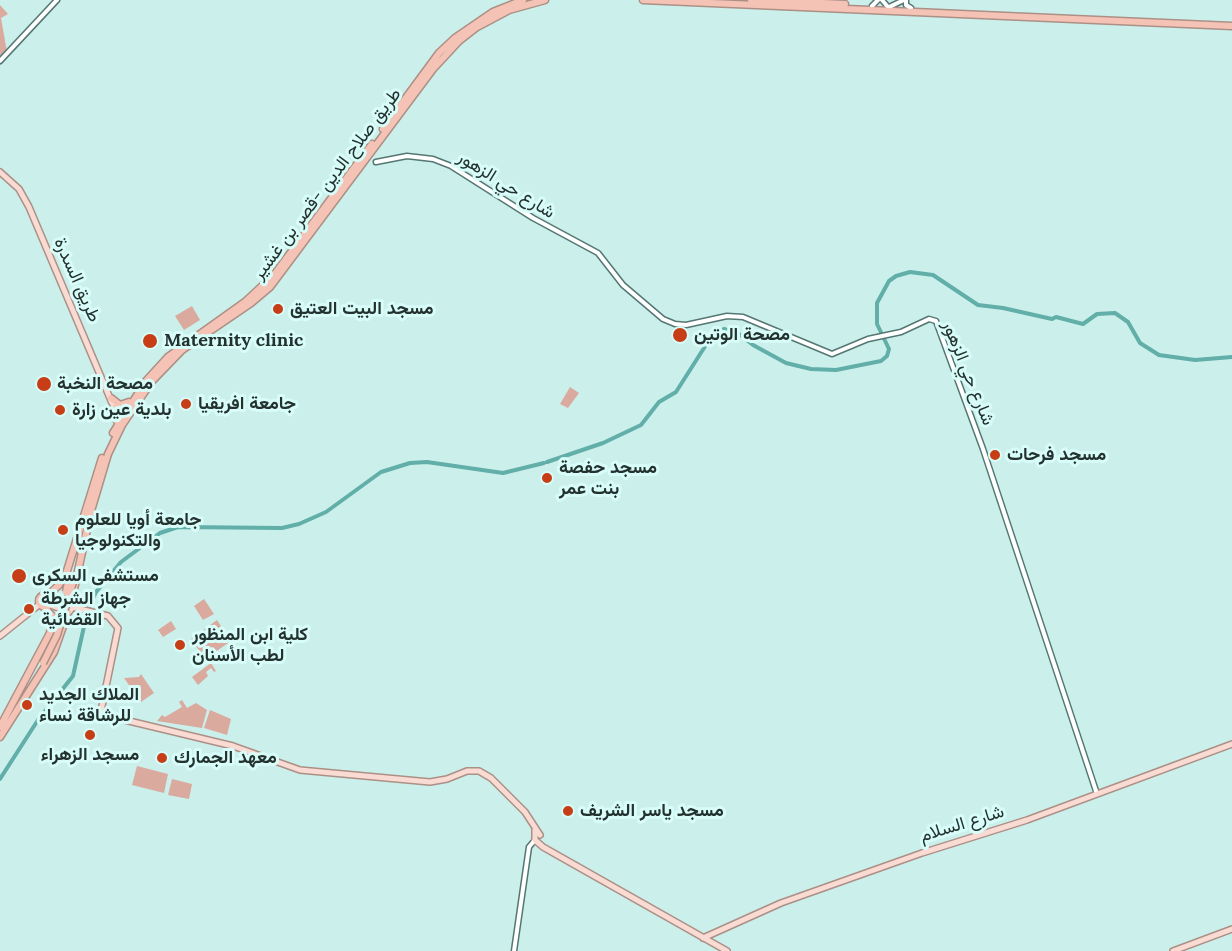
<!DOCTYPE html>
<meta charset="utf-8">
<style>
body{margin:0}
canvas{display:block;background:#cbefeb}
</style>
<canvas width="1232" height="951"></canvas>
<script>
const ctx = document.querySelector('canvas').getContext('2d');
ctx.lineJoin = 'round';
function paint(path, color) { ctx.fillStyle = color; ctx.fill(path, 'evenodd'); }
const shape = rows => new Path2D(rows.map(r => 'M' + r).join(''));
function strokePath(path, color, width, dash) { ctx.strokeStyle = color; ctx.lineWidth = width; ctx.lineCap = dash ? 'butt' : 'round'; ctx.setLineDash(dash || []); ctx.stroke(path); }
function write(font, color, halo, rows, align = 'center') {
  ctx.font = font + ' Lora,Vazirmatn,serif'; ctx.lineWidth = 6; ctx.setLineDash([]); ctx.textBaseline = 'middle'; ctx.strokeStyle = halo; ctx.fillStyle = color; for (const [text, x, y, turn = 0] of rows) {
    ctx.save(); ctx.translate(x, y); ctx.rotate((+turn || 0) * Math.PI / 180); ctx.textAlign = isNaN(turn) ? turn : align; if (halo) ctx.strokeText(text, 0, 0); ctx.fillText(text, 0, 0); ctx.restore();
  }
}
paint(shape([
 [0,5,8,14,1,18,7,52,0,56],
 [192,306,200,320,184,330,175,316],
 [570,387,579,393,568,408,560,404],
 [204,599,214,614,203,620,194,606],
 [217,620,231,641,205,659,191,639],
 [171,621,176,629,163,637,158,630],
 [211,663,216,671,214,672,211,668,206,672,208,676,198,685,192,677],
 [141,674,154,693,141,702,124,678,139,677],
 [182,700,187,708,196,703,207,710,202,728,157,721,162,715,165,717,182,707,179,702],
 [210,710,231,719,227,735,204,728],
 [137,766,168,774,164,793,132,785],
 [172,779,192,784,189,799,168,795]
]), '#daaa9e');
strokePath(shape([
 [547,462,603,443,641,425,659,402,676,392,711,337,724,329,739,334,753,345,786,363,811,369,836,370,881,361,887,356,889,349,877,324,877,303,889,281,896,276,910,272,933,275,978,305,1003,308,1052,319,1056,317,1083,324,1097,314,1115,313,1128,322,1140,343,1159,355,1195,360,1232,357],
 [89,607,96,592,121,562,160,533,178,527,282,528,299,524,326,512,381,472,410,463,427,462,503,473,544,463],
 [0,779,38,720,73,676,87,613]
]), '#61afa8', 4);
const minor = shape([
 [882,0,888,7],
 [906,0,906,5,911,8],
 [872,6,878,0],
 [889,7,904,0],
 [0,61,57,0],
 [376,162,407,156,433,159,451,166,533,218,598,253,623,285,663,319,675,324,686,325,727,316,743,317,832,354,868,339,901,332,929,319,936,321,983,449,1097,794],
 [514,951,529,847,535,840]
]);
const major = shape([
 [0,172,19,189,29,207,112,403,125,420],
 [51,598,64,601],
 '60.5 607a5.5 5.5 0 1 1 11 0a5.5 5.5 0 1 1-11 0Z',
 [50,605,61,609],
 [72,607,108,616,118,628,101,711,104,715,233,746,300,770,430,782,447,779,467,771,479,771,491,778,525,812,540,835],
 [0,636,40,604],
 [535,830,535,840,543,847,727,951],
 [703,938,781,903,922,853,1027,820,1232,744],
 [1173,951,1232,929]
]);
const highway = shape([
 [643,0,1232,26],
 [751,0,845,4],
 [383,129,439,53,455,38,493,12,523,0],
 [111,398,120,405,129,402],
 [115,408,117,421],
 [113,433,146,381,168,357,245,302,274,275,372,144],
 '39 601a6 6 0 1 1 12 0a6 6 0 1 1-12 0Z',
 [48,595,59,585,66,574,102,458],
 [71,603,91,511,108,454,122,425,152,381,182,350,251,303,270,287,433,69,459,41,477,27,509,10,545,0],
 [0,727,50,633,53,617,44,607],
 [0,737,54,652,68,612]
]);
strokePath(minor, '#557773', 7);
strokePath(major, '#ac9086', 8);
strokePath(highway, '#ac9086', 9);
strokePath(minor, '#fff', 4);
strokePath(major, '#f9dbd3', 5);
strokePath(highway, '#f5c3b5', 6);
const highwayBridge = shape([
 [66,592,69,578],
 [43,663,57,635,74,579]
]);
strokePath(highwayBridge, '#ac9086', 9, []);
strokePath(highwayBridge, '#f5c3b5', 6);
for (const [x, y, r, color] of [
 [278,309,6,"#c63d16"],
 [680,335,8,"#c63d16"],
 [150,341,8,"#c63d16"],
 [44,384,8,"#c63d16"],
 [186,404,6,"#c63d16"],
 [60,410,6,"#c63d16"],
 [995,455,6,"#c63d16"],
 [547,478,6,"#c63d16"],
 [63,530,6,"#c63d16"],
 [19,576,8,"#c63d16"],
 [29,609,6,"#c63d16"],
 [180,645,6,"#c63d16"],
 [27,705,6,"#c63d16"],
 [90,735,6,"#c63d16"],
 [162,758,6,"#c63d16"],
 [568,811,6,"#c63d16"]
]) { const dot = new Path2D(); dot.arc(x, y, r, 0, 2 * Math.PI); ctx.fillStyle = color; ctx.fill(dot); strokePath(dot, '#d8fdf9', 2); }
write('18px', '#23312f', '#d8fdf9', [
 ["طريق صلاح الدين -قصر بن غشير",327,184,-53],
 ["شارع حي الزهور",506,185,32],
 ["طريق السدرة",77,280,66],
 ["شارع حي الزهور",968,373,68],
 ["شارع السلام",962,824,-17]
]);
write('bold 18px', '#23312f', '#d8fdf9', [
 ["مسجد البيت العتيق",290,309],
 ["مصحة الوتين",694,335],
 ["Maternity clinic",164,341],
 ["مصحة النخبة",57,384],
 ["جامعة افريقيا",198,404],
 ["بلدية عين زارة",72,410],
 ["مسجد فرحات",1007,455],
 ["مسجد حفصة",559,468],
 ["بنت عمر",559,489],
 ["جامعة أويا للعلوم",75,520],
 ["والتكنولوجيا",75,541],
 ["مستشفى السكرى",32,576],
 ["جهاز الشرطة",41,599],
 ["القضائية",41,620],
 ["كلية ابن المنظور",192,635],
 ["لطب الأسنان",192,656],
 ["الملاك الجديد",39,695],
 ["للرشاقة نساء",39,716],
 ["مسجد الزهراء",90,755,"center"],
 ["معهد الجمارك",174,758],
 ["مسجد ياسر الشريف",580,811]
], 'left');
</script>
